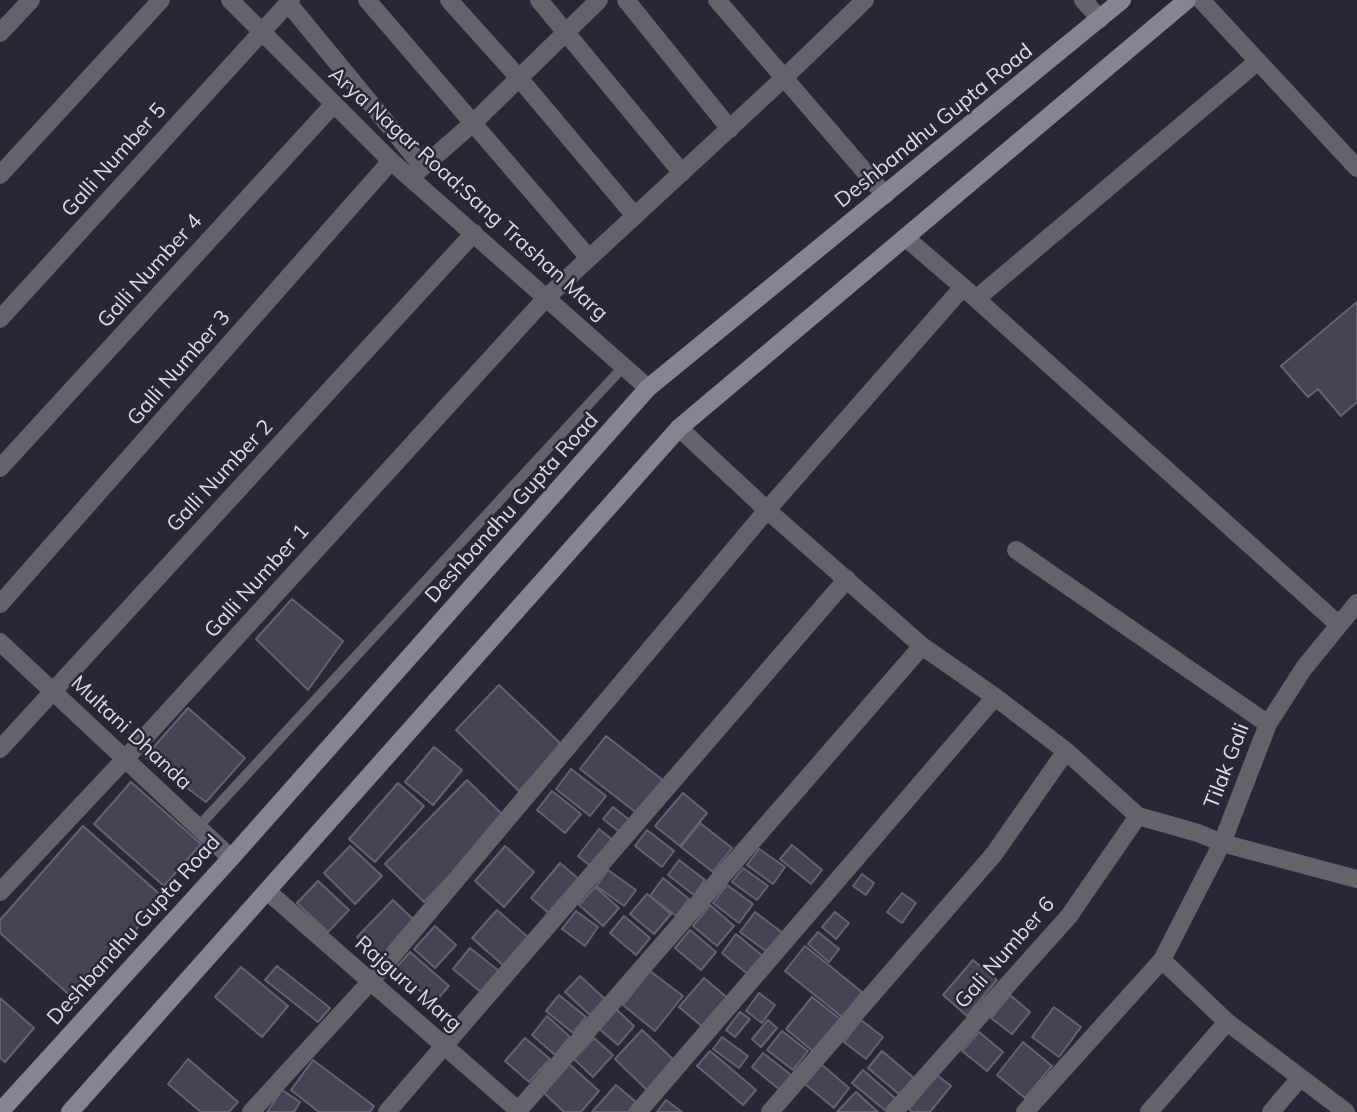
<!DOCTYPE html>
<style>
body{margin:0}
canvas{display:block;background:#292638}
</style>
<canvas width="1357" height="1112"></canvas>
<script>
const ctx = document.querySelector('canvas').getContext('2d');
ctx.lineJoin = 'round';
function paint(path, color) { ctx.fillStyle = color; ctx.fill(path, 'evenodd'); }
const shape = rows => new Path2D(rows.map(r => 'M' + r).join(''));
function strokePath(path, color, width, dash) { ctx.strokeStyle = color; ctx.lineWidth = width; ctx.lineCap = dash ? 'butt' : 'round'; ctx.setLineDash(dash || []); ctx.stroke(path); }
function write(font, color, halo, rows, align = 'center') {
  ctx.font = font + ' Mulish,sans-serif'; ctx.lineWidth = 5; ctx.setLineDash([]); ctx.textBaseline = 'middle'; ctx.strokeStyle = halo; ctx.fillStyle = color; for (const [text, x, y, turn = 0] of rows) {
    ctx.save(); ctx.translate(x, y); ctx.rotate((+turn || 0) * Math.PI / 180); ctx.textAlign = isNaN(turn) ? turn : align; if (halo) ctx.strokeText(text, 0, 0); ctx.fillText(text, 0, 0); ctx.restore();
  }
}
const building = shape([
 [1357,302,1357,402,1341,416,1318,389,1308,397,1281,366,1357,302],
 [292,599,343,641,308,690,256,639,292,599],
 [499,685,562,745,519,791,456,730,499,685],
 [188,708,245,758,206,802,145,757,188,708],
 [606,736,664,781,638,814,580,769,606,736],
 [434,747,462,770,433,805,405,782,434,747],
 [571,769,606,796,590,816,556,789,571,769],
 [467,780,506,818,424,902,385,864,467,780],
 [131,782,201,844,164,886,94,824,131,782],
 [398,783,424,806,375,862,349,839,398,783],
 [552,791,581,814,565,833,537,810,552,791],
 [683,793,707,813,680,846,655,826,683,793],
 [613,807,632,822,622,834,603,819,613,807],
 [700,823,732,848,713,872,681,847,700,823],
 [83,826,164,898,74,999,0,933,0,920,83,826],
 [599,829,614,841,593,868,578,856,599,829],
 [647,830,674,851,662,867,635,846,647,830],
 [792,845,822,870,811,884,780,859,792,845],
 [350,846,382,876,355,904,324,873,350,846],
 [505,846,534,872,504,907,475,881,505,846],
 [759,849,785,867,773,884,747,865,759,849],
 [679,860,705,880,694,895,668,875,679,860],
 [560,863,581,881,552,916,531,898,560,863],
 [743,868,768,886,757,900,732,882,743,868],
 [608,870,636,890,624,906,596,886,608,870],
 [862,874,874,883,866,895,853,886,862,874],
 [663,878,689,899,676,916,650,896,663,878],
 [318,881,349,910,328,932,297,903,318,881],
 [727,885,753,904,739,923,713,903,727,885],
 [595,887,619,908,603,926,579,905,595,887],
 [902,893,916,903,902,923,887,912,902,893],
 [647,894,671,914,654,934,630,914,647,894],
 [393,900,416,922,380,959,357,937,393,900],
 [710,905,734,926,717,946,693,926,710,905],
 [497,910,529,938,504,966,472,938,497,910],
 [576,911,598,927,585,946,562,929,576,911],
 [755,912,784,934,770,954,740,932,755,912],
 [835,912,849,923,836,939,822,927,835,912],
 [624,916,650,938,636,955,610,933,624,916],
 [435,926,456,945,435,968,414,949,435,926],
 [690,930,716,952,701,970,675,948,690,930],
 [818,932,839,949,829,962,808,944,818,932],
 [736,934,765,958,750,976,722,953,736,934],
 [805,946,862,992,842,1017,785,971,805,946],
 [470,948,499,971,482,993,453,969,470,948],
 [410,952,449,986,434,1003,395,969,410,952],
 [973,960,997,980,967,1016,943,995,973,960],
 [277,966,330,1008,318,1022,265,980,277,966],
 [241,967,288,1006,262,1037,215,997,241,967],
 [650,971,683,996,655,1031,623,1005,650,971],
 [580,976,605,999,590,1015,565,992,580,976],
 [704,978,730,1000,705,1029,679,1007,704,978],
 [759,993,775,1005,762,1023,746,1011,759,993],
 [559,995,586,1017,573,1033,546,1011,559,995],
 [1010,995,1030,1012,1012,1034,991,1018,1010,995],
 [812,997,840,1019,814,1052,786,1029,812,997],
 [0,998,34,1028,5,1062,0,1058,0,998],
 [1054,1007,1081,1027,1059,1057,1032,1037,1054,1007],
 [615,1008,634,1026,618,1045,597,1027,615,1008],
 [740,1012,750,1019,735,1037,726,1030,740,1012],
 [547,1016,570,1037,555,1055,532,1035,547,1016],
 [768,1020,777,1028,761,1047,752,1039,768,1020],
 [861,1020,883,1037,866,1059,844,1042,861,1020],
 [642,1030,677,1063,649,1092,615,1059,642,1030],
 [782,1031,808,1051,793,1070,767,1050,782,1031],
 [979,1032,1003,1052,987,1071,962,1051,979,1032],
 [722,1037,748,1056,739,1068,713,1049,722,1037],
 [525,1038,550,1059,529,1082,505,1061,525,1038],
 [594,1038,613,1055,593,1077,574,1059,594,1038],
 [1023,1042,1052,1066,1025,1098,997,1075,1023,1042],
 [710,1051,756,1090,743,1105,697,1066,710,1051],
 [882,1051,914,1078,900,1095,868,1068,882,1051],
 [763,1053,791,1075,780,1090,752,1067,763,1053],
 [188,1059,238,1102,229,1112,201,1112,168,1084,188,1059],
 [313,1060,374,1106,370,1112,319,1112,291,1090,313,1060],
 [569,1064,599,1091,581,1112,564,1112,544,1093,569,1064],
 [821,1064,849,1088,834,1108,805,1084,821,1064],
 [863,1070,896,1099,886,1111,852,1083,863,1070],
 [937,1075,951,1086,930,1112,912,1112,909,1109,937,1075],
 [616,1085,636,1102,628,1112,592,1112,616,1085],
 [282,1090,300,1102,294,1112,267,1112,282,1090],
 [856,1092,878,1112,837,1112,856,1092],
 [666,1100,682,1112,657,1112,666,1100]
]);
paint(building, '#454255');
strokePath(building, '#646175', 2);
strokePath(shape([
 [198,827,624,366]
]), '#64636c', 10);
strokePath(shape([
 [230,0,391,161,648,388],
 [367,0,589,258],
 [449,0,519,78,635,216],
 [539,0,682,173],
 [626,0,730,129],
 [717,0,885,195],
 [1083,0,1100,19],
 [1201,0,1357,168],
 [288,3,423,167],
 [0,33,31,0],
 [0,175,161,0],
 [410,178,473,123,599,0],
 [963,287,1338,624],
 [976,299,1258,61],
 [0,319,291,0],
 [679,428,767,510,922,646,995,697,1066,751,1138,816,1198,833,1222,843,1357,879],
 [0,468,333,105],
 [1016,550,1268,724],
 [0,604,391,161],
 [0,642,231,858],
 [0,749,474,233],
 [267,891,520,1112],
 [0,892,125,759,546,298,785,77,865,0],
 [1162,960,1227,1022,1346,1112],
 [251,1112,371,981,767,510,963,287,906,238],
 [387,1112,847,579],
 [517,1112,922,646],
 [638,1112,995,697],
 [770,1112,994,854,1066,751],
 [894,1112,1069,916,1138,816],
 [1025,1112,1162,960,1222,843,1268,724,1304,668,1357,603],
 [1149,1112,1227,1022],
 [1271,1112,1300,1078]
]), '#64636c', 18);
strokePath(shape([
 [0,1112,231,858,648,388,1122,0],
 [70,1112,679,428,1187,0]
]), '#868492', 18);
write('21px', '#dcdae6', '#292638', [
 ["Deshbandhu Gupta Road",934,126,-39],
 ["Galli Number 5",114,160,-48],
 ["Arya Nagar Road;Sang Trashan Marg",468,194,42],
 ["Galli Number 4",150,271,-48],
 ["Galli Number 3",179,368,-49],
 ["Galli Number 2",220,476,-47],
 ["Deshbandhu Gupta Road",512,508,-48],
 ["Galli Number 1",257,581,-48],
 ["Multani Dhanda",131,733,43],
 ["Tilak Gali",1227,766,-69],
 ["Deshbandhu Gupta Road",134,930,-48],
 ["Gali Number 6",1005,953,-49],
 ["Rajguru Marg",408,984,41]
]);
</script>
